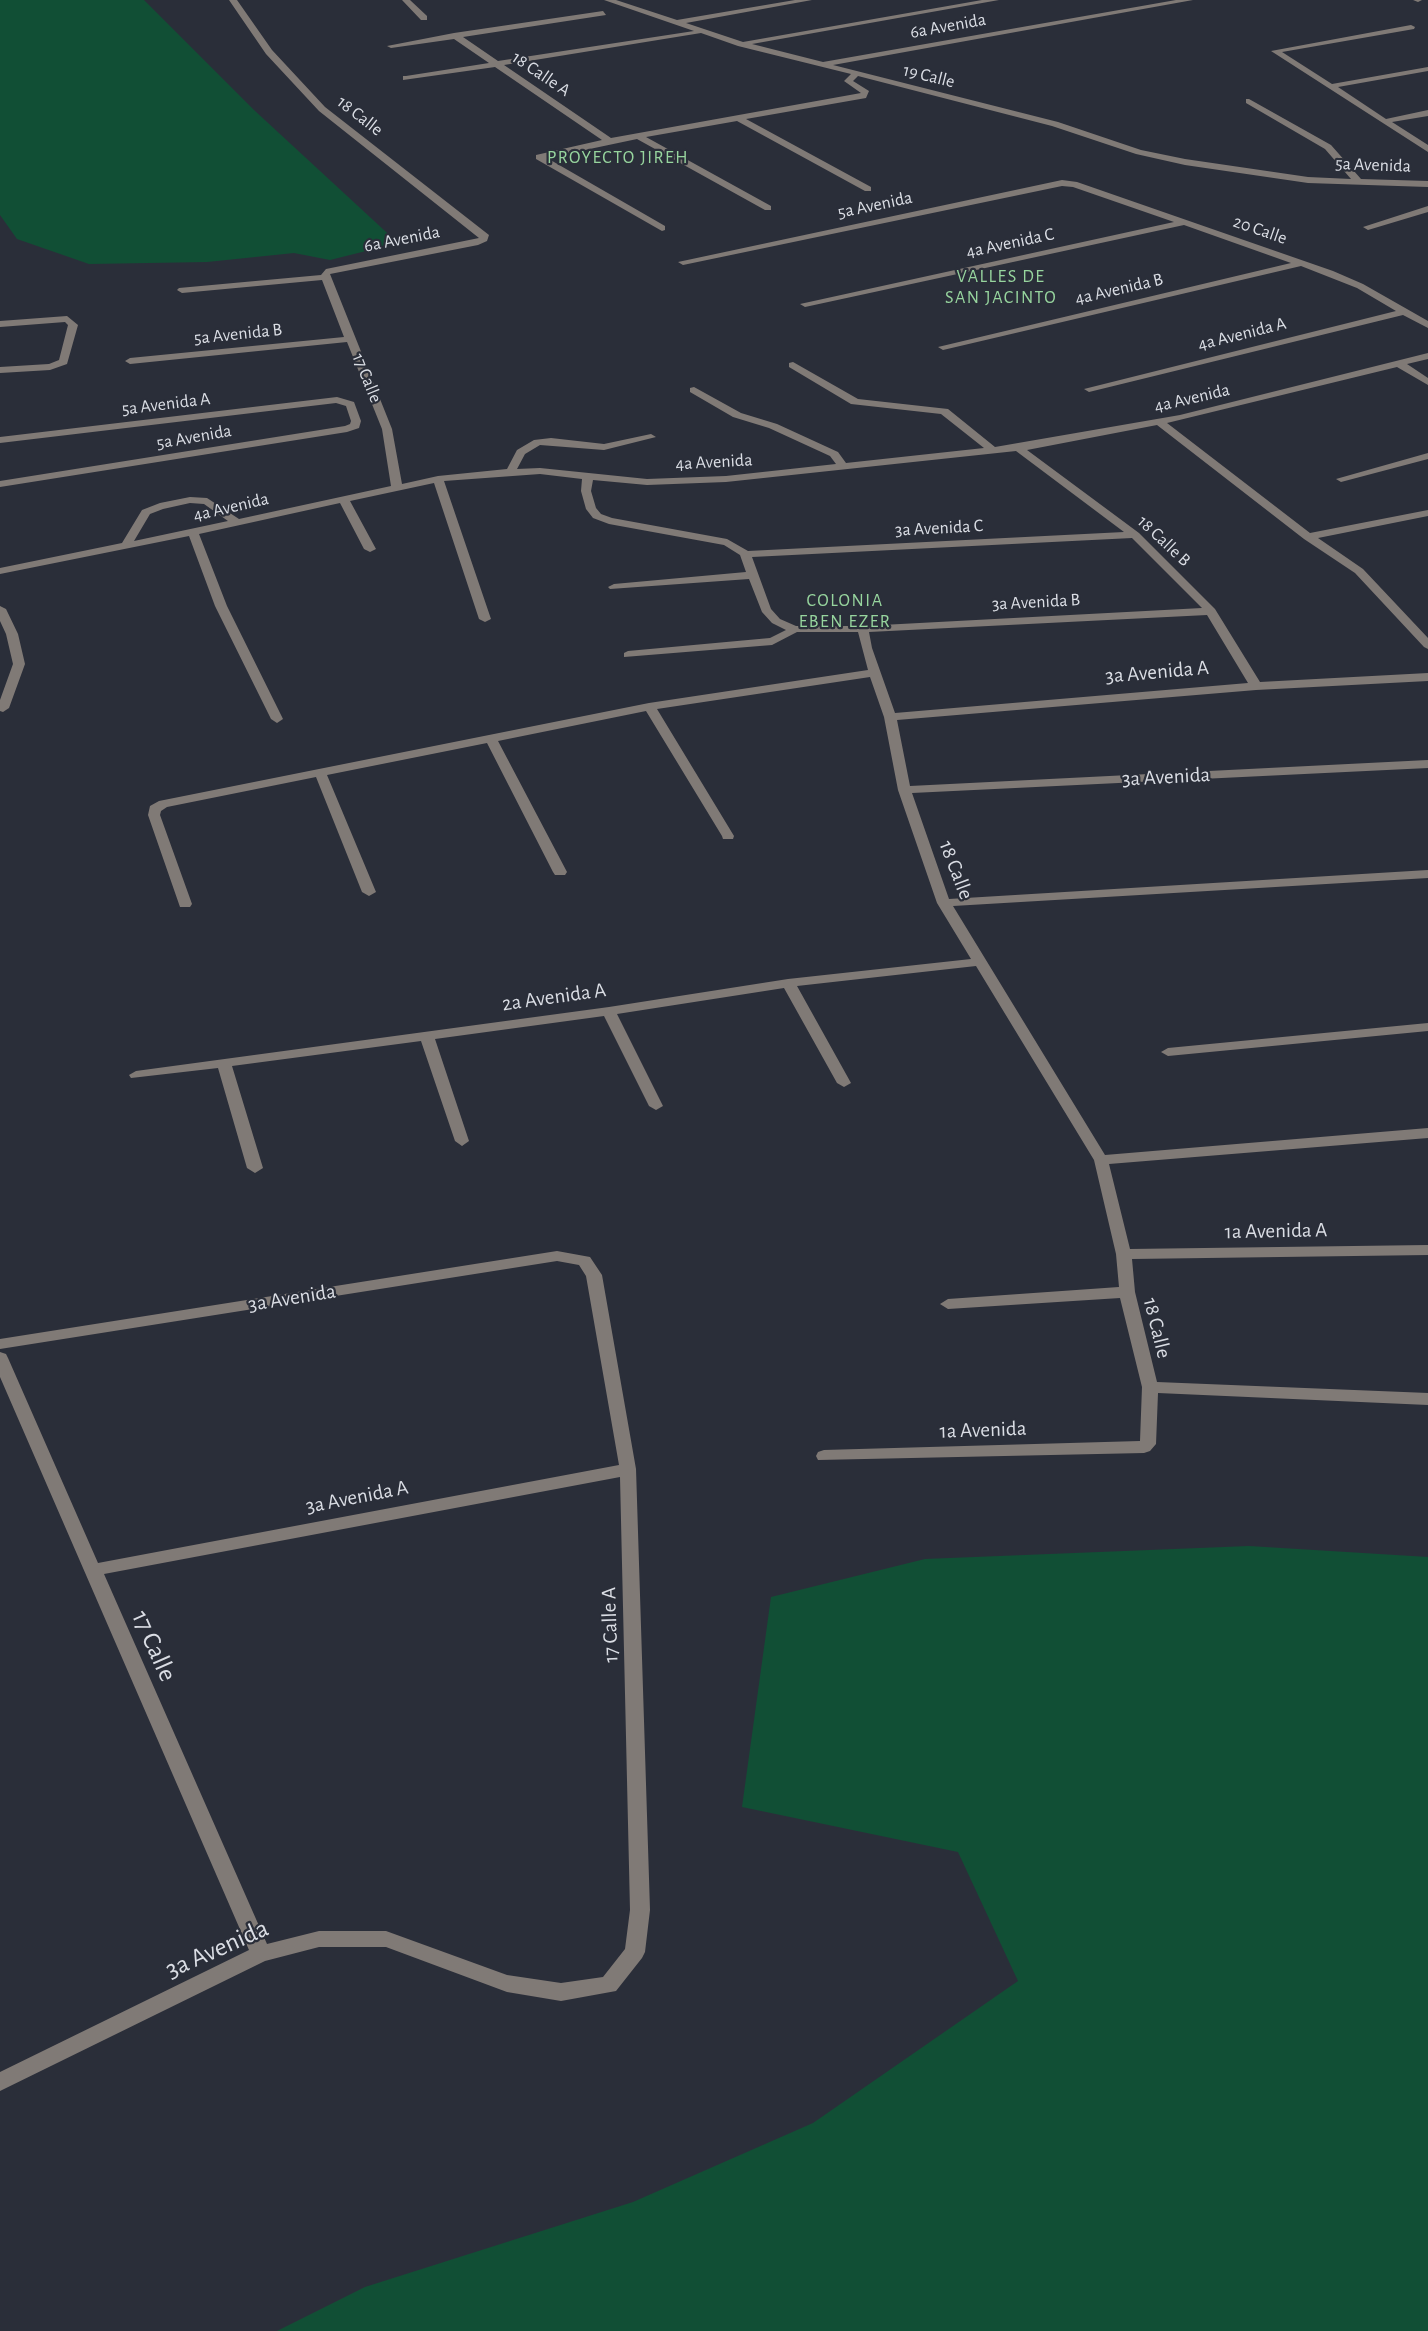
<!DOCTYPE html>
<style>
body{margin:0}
canvas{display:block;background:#2a2e39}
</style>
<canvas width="1428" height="2331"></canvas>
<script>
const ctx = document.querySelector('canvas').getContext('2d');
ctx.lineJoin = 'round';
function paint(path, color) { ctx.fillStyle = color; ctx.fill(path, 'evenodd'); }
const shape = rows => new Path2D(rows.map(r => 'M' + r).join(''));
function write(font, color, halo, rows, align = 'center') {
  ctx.font = font + ' "Alegreya Sans",sans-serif'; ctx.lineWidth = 4.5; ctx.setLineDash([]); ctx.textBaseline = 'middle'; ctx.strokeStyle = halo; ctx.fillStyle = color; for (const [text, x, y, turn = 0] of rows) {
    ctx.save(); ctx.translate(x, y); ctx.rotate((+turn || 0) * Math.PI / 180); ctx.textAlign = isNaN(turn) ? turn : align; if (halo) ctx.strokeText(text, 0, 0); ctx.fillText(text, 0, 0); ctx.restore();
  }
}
paint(shape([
 [0,0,144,0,254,110,398,243,330,260,294,253,207,262,89,264,17,239,0,215],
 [1249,1546,1428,1557,1428,2331,277,2331,365,2287,633,2202,813,2123,1018,1981,958,1852,742,1807,771,1597,925,1559]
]), '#114f35');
paint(shape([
 [229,0,237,0,272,50,325,107,489,235,487,241,478,245,330,274,392,429,402,484,438,476,507,469,517,450,534,440,551,438,604,444,651,434,656,437,604,450,540,445,525,454,517,469,540,468,647,479,726,476,836,464,830,456,769,428,733,417,690,392,690,388,694,387,741,413,777,424,838,452,846,463,984,448,941,414,851,404,789,367,789,363,793,362,858,399,948,409,995,447,1180,415,1428,353,1428,359,1407,364,1428,378,1428,385,1397,367,1167,423,1310,533,1428,510,1428,516,1318,538,1363,569,1428,638,1428,649,1424,647,1355,573,1304,539,1157,425,1027,450,1139,533,1215,609,1260,682,1428,673,1428,681,1256,690,897,720,910,786,1428,760,1428,768,912,793,949,899,1428,870,1428,878,953,906,1105,1155,1428,1128,1428,1138,1109,1164,1130,1249,1428,1245,1428,1255,1132,1259,1135,1292,1157,1382,1428,1393,1428,1405,1158,1393,1156,1444,1150,1451,1144,1453,818,1460,816,1456,818,1452,824,1450,1140,1441,1142,1387,1120,1298,948,1309,940,1304,948,1299,1119,1287,1116,1254,1094,1160,976,966,797,986,851,1083,844,1087,837,1083,784,988,617,1014,663,1106,656,1110,649,1106,604,1016,435,1039,469,1141,462,1146,455,1141,421,1041,232,1066,263,1168,255,1173,247,1168,218,1068,131,1078,129,1075,136,1071,609,1007,788,979,971,959,937,903,898,790,884,717,870,677,657,709,734,836,733,839,723,839,722,836,646,711,498,741,567,872,565,875,555,875,553,872,487,743,327,775,376,892,369,896,362,892,316,777,167,807,161,811,160,815,192,904,190,907,180,907,148,815,150,806,159,801,649,703,868,670,858,632,797,632,772,645,624,657,624,653,628,651,770,638,786,630,772,623,762,612,749,579,610,589,608,587,614,584,746,572,740,555,724,545,609,524,593,518,586,509,581,491,582,479,540,474,444,481,491,619,485,622,479,619,434,483,350,501,376,549,370,552,364,549,340,503,199,534,227,606,283,719,277,723,271,719,215,606,189,536,0,574,0,568,122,543,142,510,160,503,190,497,207,498,239,519,391,486,382,429,347,342,130,364,125,361,130,358,344,337,322,280,182,293,177,290,179,288,321,275,326,269,479,238,319,111,266,54,229,0],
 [1016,451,1124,532,748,551,727,539,612,518,601,514,596,508,591,491,593,480,647,485,726,482,1016,451],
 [190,503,204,504,228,521,134,541,150,514,163,509,190,503],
 [1132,538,1202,608,863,626,796,626,780,619,771,609,752,557,1132,538],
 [1207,615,1248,683,895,713,872,648,869,632,1207,615],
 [402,0,410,0,427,16,427,20,421,20,402,0],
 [604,0,616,0,677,20,795,0,812,0,686,23,743,42,982,0,999,0,752,44,823,62,1176,0,1193,0,833,65,1058,122,1141,150,1185,159,1308,177,1351,179,1325,149,1246,103,1246,99,1249,99,1331,145,1361,179,1428,181,1428,187,1308,183,1185,165,1136,154,1052,126,858,76,853,81,869,91,866,98,746,119,871,187,871,191,865,191,737,121,646,137,771,206,771,210,765,210,637,139,547,158,665,226,665,230,662,231,536,159,536,155,602,140,495,67,403,80,403,76,406,76,489,63,454,39,391,48,387,46,454,33,603,11,606,15,463,37,498,61,694,31,604,0],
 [701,33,738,46,851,74,844,81,861,93,611,138,504,65,701,33],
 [1413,0,1422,0,1418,2,1413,0],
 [1411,25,1415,27,1414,29,1282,52,1332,84,1428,67,1428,71,1338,87,1386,119,1428,110,1428,116,1392,122,1428,145,1428,152,1271,51,1411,25],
 [1062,180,1077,182,1333,271,1363,284,1428,321,1428,328,1403,315,1089,392,1084,389,1396,311,1357,288,1301,266,943,350,938,347,1291,263,1184,225,805,307,800,304,1174,222,1073,187,1062,186,683,265,678,262,1062,180],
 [1428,206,1428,212,1368,230,1363,227,1428,206],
 [67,316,78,325,67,364,50,370,0,373,0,367,49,364,59,360,68,325,65,322,0,327,0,321,67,316],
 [337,397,354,402,361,421,359,428,347,432,0,487,0,481,345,426,350,424,351,421,346,406,336,403,0,443,0,437,337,397],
 [1428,453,1428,459,1341,482,1336,479,1428,453],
 [0,606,6,609,18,634,25,664,9,708,3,712,0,711,0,700,13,664,6,634,0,621,0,606],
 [1428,1023,1428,1031,1168,1056,1161,1052,1168,1048,1428,1023],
 [557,1251,590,1257,602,1275,636,1469,650,1910,645,1952,642,1958,616,1991,561,2001,507,1992,386,1947,319,1947,265,1961,0,2091,0,2072,249,1950,0,1377,0,1352,6,1354,8,1358,98,1563,619,1465,586,1276,579,1265,557,1261,0,1349,0,1339,557,1251],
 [620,1477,630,1910,625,1949,603,1977,561,1983,507,1975,386,1931,319,1931,267,1944,104,1574,620,1477]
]), '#807a76');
write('18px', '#dadde4', '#2a2e39', [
 ["6a Avenida",948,26,-10],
 ["18 Calle A",541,74,34],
 ["19 Calle",929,76,14],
 ["18 Calle",360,116,38],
 ["5a Avenida",1373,165,2],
 ["5a Avenida",875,205,-12],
 ["20 Calle",1260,230,19],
 ["6a Avenida",402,239,-11],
 ["4a Avenida C",1010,243,-12],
 ["4a Avenida B",1119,289,-13],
 ["5a Avenida B",238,334,-6],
 ["4a Avenida A",1242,334,-14],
 ["17 Calle",367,378,68],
 ["4a Avenida",1192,398,-13],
 ["5a Avenida A",166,404,-7],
 ["5a Avenida",194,437,-10],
 ["4a Avenida",714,462,-3],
 ["4a Avenida",231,507,-13],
 ["3a Avenida C",939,528,-3],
 ["18 Calle B",1164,541,43],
 ["3a Avenida B",1036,602,-3]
]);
ctx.letterSpacing = '1.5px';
write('18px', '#97d59e', '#2a2e39', [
 ["PROYECTO JIREH",618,158],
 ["VALLES DE",1001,277],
 ["SAN JACINTO",1001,298],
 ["COLONIA",845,601],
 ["EBEN EZER",845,622]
]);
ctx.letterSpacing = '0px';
write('21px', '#dadde4', '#2a2e39', [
 ["3a Avenida A",1157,672,-5],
 ["3a Avenida",1166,777,-3],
 ["18 Calle",956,870,69],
 ["2a Avenida A",554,997,-8],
 ["1a Avenida A",1276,1231,-1],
 ["3a Avenida",292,1298,-9],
 ["18 Calle",1157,1328,76],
 ["1a Avenida",983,1430,-2],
 ["3a Avenida A",357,1497,-11],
 ["17 Calle A",610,1625,-92]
]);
write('26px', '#dadde4', '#2a2e39', [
 ["17 Calle",154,1646,66],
 ["3a Avenida",217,1949,-24]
]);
</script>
